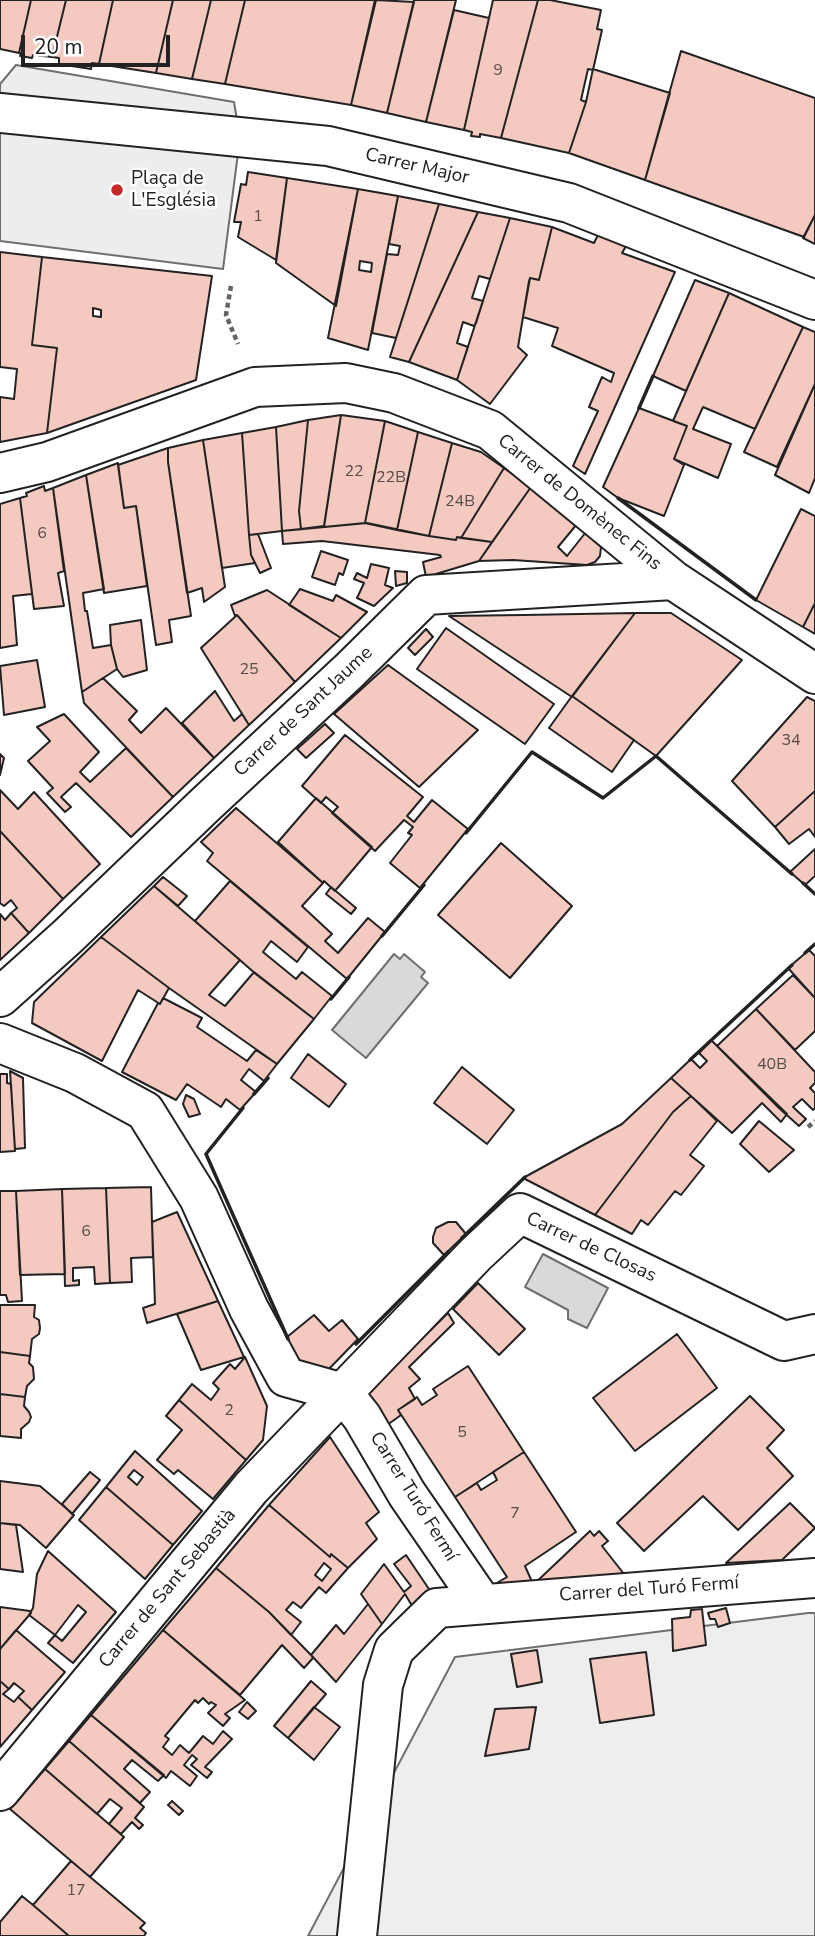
<!DOCTYPE html>
<meta charset="utf-8">
<style>
body{margin:0}
#map{position:relative;width:815px;height:1936px;overflow:hidden;background:#fff;font-family:"Nunito Sans",sans-serif}
canvas{display:block}
.scale{position:absolute;left:21px;top:35px;width:149px;height:32px;box-sizing:border-box;border:4px solid #222;border-top:0;padding-left:9px;font-size:21px;line-height:24px;white-space:nowrap;color:#222;-webkit-text-stroke:5px #fff;paint-order:stroke}
</style>
<div id="map">
<canvas width="815" height="1936"></canvas>
<div class="scale">20 m</div>
</div>
<script>
const ctx = document.querySelector('canvas').getContext('2d');
ctx.lineJoin = 'round';
function paint(path, color) { ctx.fillStyle = color; ctx.fill(path, 'evenodd'); }
const shape = rows => new Path2D(rows.map(r => 'M' + r).join(''));
function strokePath(path, color, width, dash) { ctx.strokeStyle = color; ctx.lineWidth = width; ctx.lineCap = dash ? 'butt' : 'round'; ctx.setLineDash(dash || []); ctx.stroke(path); }
function write(font, color, halo, rows, align = 'center') {
  ctx.font = font + ' "Nunito Sans",sans-serif'; ctx.lineWidth = 5; ctx.setLineDash([]); ctx.textBaseline = 'middle'; ctx.strokeStyle = halo; ctx.fillStyle = color; for (const [text, x, y, turn = 0] of rows) {
    ctx.save(); ctx.translate(x, y); ctx.rotate((+turn || 0) * Math.PI / 180); ctx.textAlign = isNaN(turn) ? turn : align; if (halo) ctx.strokeText(text, 0, 0); ctx.fillText(text, 0, 0); ctx.restore();
  }
}
const green = shape([
 [808,1613,815,1613,815,1936,308,1936,455,1657,808,1613]
]);
paint(green, '#eee');
strokePath(green, '#6f6f6f', 2);
const parking = shape([
 [16,65,234,102,240,138,223,269,0,241,0,84,16,65]
]);
paint(parking, '#ededed');
strokePath(parking, '#6f6f6f', 2);
const water = shape([
 [394,954,400,959,404,954,425,972,421,977,428,983,366,1058,332,1030,394,954],
 [543,1254,608,1288,587,1328,568,1319,568,1310,525,1287,543,1254]
]);
paint(water, '#d9d9d9');
strokePath(water, '#6f6f6f', 2);
const building = shape([
 [0,0,31,0,19,53,0,49,0,0],
 [31,0,66,0,52,57,33,55,32,58,20,56,21,53,19,53,31,0],
 [66,0,113,0,99,64,92,63,91,69,59,64,59,58,52,57,66,0],
 [113,0,173,0,156,73,99,64,113,0],
 [173,0,211,0,192,79,156,73,173,0],
 [211,0,245,0,225,84,192,79,211,0],
 [245,0,375,0,351,105,225,84,245,0],
 [376,0,414,2,387,113,351,105,376,0],
 [414,0,456,0,426,122,387,113,414,0],
 [493,0,538,0,501,138,480,134,480,137,471,136,472,132,464,130,493,0],
 [538,0,550,0,601,10,597,29,602,30,593,70,588,69,581,100,586,102,569,153,501,138,538,0],
 [454,10,489,18,464,130,426,122,454,10],
 [681,51,815,98,815,215,804,237,645,180,681,51],
 [593,69,670,93,645,180,569,153,586,102,593,69],
 [248,172,287,178,276,260,238,237,241,222,234,222,241,184,246,185,248,172],
 [287,178,358,189,336,306,276,263,287,178],
 [358,189,398,196,368,350,328,338,358,189],
 [360,261,372,263,371,272,359,270,360,261],
 [398,196,439,204,396,338,372,333,387,254,398,255,400,246,389,244,398,196],
 [439,204,478,212,409,362,390,357,439,204],
 [478,212,510,218,490,279,479,276,472,298,483,301,476,323,474,326,463,322,457,343,468,347,457,380,409,362,478,212],
 [815,215,815,244,803,238,815,215],
 [510,218,552,227,539,280,530,278,529,281,518,347,527,355,490,404,457,380,510,218],
 [552,227,594,243,598,235,626,246,622,253,675,272,585,474,573,466,598,411,589,407,602,377,611,382,614,373,552,346,558,328,523,317,530,278,539,280,552,227],
 [0,252,42,257,32,345,57,348,47,433,0,442,0,397,14,399,17,369,0,367,0,252],
 [42,257,212,276,196,380,47,433,57,348,32,345,42,257],
 [93,308,101,310,101,317,93,316,93,308],
 [695,280,729,293,686,391,653,376,695,280],
 [729,293,803,327,755,429,703,407,693,429,731,444,718,478,674,459,687,426,673,421,729,293],
 [803,327,815,332,815,384,777,467,744,452,803,327],
 [815,384,815,478,809,493,775,475,815,384],
 [639,408,687,426,674,459,684,465,664,516,618,498,603,487,639,408],
 [341,415,324,526,301,529,299,511,308,420,341,415],
 [341,415,385,421,365,523,324,527,341,415],
 [308,420,299,511,301,529,282,531,276,427,308,420],
 [385,421,418,432,397,530,365,523,385,421],
 [276,427,282,531,249,535,242,433,276,427],
 [418,432,452,443,429,536,397,530,418,432],
 [242,433,249,535,251,555,255,563,222,568,203,440,242,433],
 [203,440,225,587,204,602,202,588,187,593,168,462,168,448,203,440],
 [452,443,481,452,504,468,461,538,457,537,456,540,429,536,452,443],
 [168,448,168,462,191,616,169,620,172,642,156,645,136,506,124,508,118,465,168,448],
 [118,463,124,508,136,506,147,586,104,593,86,475,118,463],
 [504,468,531,487,492,542,461,538,504,468],
 [86,475,104,589,83,593,85,611,87,611,93,648,111,645,117,669,82,692,53,488,86,475],
 [44,486,45,491,53,488,64,571,58,573,64,606,34,609,20,498,27,496,26,493,44,486],
 [531,487,577,524,558,547,567,556,586,532,601,547,600,556,595,562,587,565,513,560,479,561,531,487],
 [20,498,32,594,13,596,17,645,0,648,0,504,20,498],
 [801,509,815,516,815,603,803,627,756,600,801,509],
 [367,523,429,536,456,540,457,537,492,542,479,561,426,577,423,562,441,557,440,555,322,541,283,544,282,531,367,523],
 [258,534,271,568,260,573,251,555,249,535,258,534],
 [321,551,348,560,343,575,339,573,335,585,312,577,321,551],
 [371,564,389,568,385,585,393,588,374,606,357,598,364,583,354,579,357,573,367,578,371,564],
 [395,571,407,572,407,583,396,586,395,571],
 [300,589,333,601,336,595,367,612,341,638,289,605,300,589],
 [267,590,341,638,295,682,237,615,235,616,231,605,267,590],
 [815,603,815,634,803,627,815,603],
 [635,613,671,613,742,660,656,756,572,696,635,613],
 [635,613,572,697,449,616,524,615,635,613],
 [237,615,295,682,249,725,201,648,237,615],
 [141,620,147,670,123,677,117,669,111,645,110,625,141,620],
 [446,628,554,704,525,744,417,669,446,628],
 [426,629,433,637,415,655,408,648,426,629],
 [37,660,45,707,4,715,0,666,37,660],
 [388,665,478,730,419,787,334,714,388,665],
 [103,678,137,711,129,720,141,733,166,708,214,758,173,797,84,703,82,692,103,678],
 [215,691,234,721,242,714,249,725,214,758,182,723,215,691],
 [572,696,634,740,612,772,549,728,572,696],
 [807,697,815,701,815,791,775,827,732,781,807,697],
 [64,714,99,752,80,772,90,782,126,748,173,797,131,837,76,783,61,797,71,807,65,812,47,793,53,788,28,761,50,741,37,727,64,714],
 [325,724,334,733,306,758,297,749,325,724],
 [345,735,423,797,407,816,414,822,432,800,468,829,420,888,390,863,412,835,408,833,413,827,404,820,375,851,332,813,338,807,326,797,321,803,302,786,345,735],
 [0,754,4,758,0,775,0,754],
 [0,790,18,809,34,792,100,864,63,899,0,831,0,790],
 [815,791,815,837,809,829,789,844,775,827,815,791],
 [316,798,372,847,335,891,324,881,323,883,278,842,316,798],
 [236,808,323,883,302,906,332,934,325,941,338,953,368,918,385,932,347,979,207,861,213,853,201,842,236,808],
 [0,831,63,899,29,933,11,913,17,908,11,900,4,906,0,903,0,831],
 [501,843,572,906,510,978,438,915,501,843],
 [815,849,815,876,805,885,790,872,815,849],
 [163,877,187,896,178,906,154,886,163,877],
 [230,881,308,947,297,962,271,941,263,952,296,979,302,972,332,996,314,1019,257,975,195,921,230,881],
 [154,886,240,960,209,995,225,1006,254,972,314,1019,277,1064,169,988,101,937,154,886],
 [331,887,356,908,351,914,326,894,331,887],
 [11,913,29,933,0,960,0,914,5,920,11,913],
 [101,937,169,988,160,1004,138,990,102,1061,32,1023,34,1002,101,937],
 [809,950,815,956,815,998,788,968,809,950],
 [793,975,815,998,815,1031,795,1050,756,1009,793,975],
 [163,998,202,1018,197,1027,247,1061,256,1050,277,1064,264,1081,249,1069,241,1080,256,1092,240,1110,226,1099,221,1107,187,1084,176,1100,122,1072,158,1003,160,1004,163,998],
 [756,1009,815,1072,815,1083,810,1088,815,1093,815,1108,813,1110,802,1099,793,1107,806,1119,799,1126,779,1108,717,1046,756,1009],
 [711,1040,787,1114,781,1122,762,1103,732,1133,671,1078,691,1059,700,1068,707,1061,699,1053,711,1040],
 [308,1054,346,1084,329,1107,291,1078,308,1054],
 [462,1067,514,1110,487,1144,434,1103,462,1067],
 [10,1071,23,1078,25,1148,15,1149,10,1071],
 [0,1074,7,1074,7,1083,11,1084,15,1151,0,1152,0,1074],
 [671,1078,691,1096,673,1112,595,1215,523,1178,622,1124,671,1078],
 [186,1095,194,1099,200,1114,189,1117,183,1104,186,1095],
 [691,1096,717,1121,690,1155,704,1166,681,1195,675,1191,648,1225,641,1220,632,1234,595,1215,673,1112,691,1096],
 [759,1121,794,1150,769,1172,740,1144,759,1121],
 [151,1187,153,1257,131,1258,132,1282,110,1283,106,1188,151,1187],
 [106,1188,110,1283,95,1284,94,1267,73,1268,73,1281,79,1280,79,1285,65,1286,62,1189,106,1188],
 [62,1189,65,1274,20,1275,16,1191,62,1189],
 [0,1191,16,1191,22,1301,8,1302,6,1295,0,1295,0,1191],
 [177,1212,218,1301,147,1323,143,1308,155,1304,152,1222,177,1212],
 [448,1222,456,1222,466,1234,444,1255,433,1243,433,1237,436,1228,448,1222],
 [478,1283,525,1329,499,1355,453,1309,478,1283],
 [218,1301,244,1357,201,1370,177,1314,218,1301],
 [0,1305,35,1305,34,1317,39,1320,40,1328,39,1334,32,1339,30,1356,0,1352,0,1305],
 [448,1313,454,1323,409,1367,420,1379,409,1388,415,1399,398,1410,401,1415,383,1428,364,1395,448,1313],
 [314,1315,329,1331,342,1320,358,1339,326,1372,300,1367,287,1337,314,1315],
 [677,1334,717,1388,635,1451,593,1398,677,1334],
 [0,1352,30,1356,29,1363,33,1367,34,1379,27,1386,25,1397,0,1394,0,1352],
 [245,1357,267,1406,263,1440,246,1460,179,1400,192,1384,211,1400,219,1389,213,1383,230,1364,235,1369,245,1357],
 [468,1366,524,1452,455,1497,398,1410,417,1397,422,1405,437,1395,433,1389,468,1366],
 [0,1394,25,1397,24,1406,29,1412,31,1417,29,1422,21,1429,21,1438,0,1436,0,1394],
 [750,1396,784,1430,767,1448,793,1476,738,1530,703,1496,644,1551,617,1523,750,1396],
 [179,1400,246,1460,213,1499,178,1470,174,1474,157,1460,182,1430,166,1416,179,1400],
 [330,1437,379,1512,366,1523,377,1539,348,1568,331,1554,330,1557,269,1505,330,1437],
 [135,1451,202,1511,173,1545,106,1487,135,1451],
 [134,1470,143,1477,137,1485,128,1477,134,1470],
 [524,1452,576,1532,525,1566,533,1584,495,1584,507,1577,455,1497,477,1483,481,1490,497,1480,493,1472,524,1452],
 [90,1472,100,1480,72,1514,62,1504,90,1472],
 [0,1481,40,1486,74,1515,46,1548,20,1525,0,1523,0,1481],
 [106,1487,173,1545,145,1579,79,1520,106,1487],
 [790,1503,815,1528,782,1560,726,1563,790,1503],
 [269,1505,330,1557,331,1554,348,1568,326,1593,319,1587,301,1608,293,1602,286,1610,301,1622,291,1635,269,1612,216,1568,269,1505],
 [324,1563,331,1569,322,1581,315,1575,324,1563],
 [0,1523,16,1525,23,1572,0,1569,0,1523],
 [590,1531,594,1536,599,1531,608,1541,602,1546,624,1574,532,1586,590,1531],
 [48,1551,116,1612,73,1663,48,1643,55,1635,29,1615,33,1608,37,1574,48,1551],
 [78,1605,86,1612,62,1641,55,1635,78,1605],
 [406,1555,435,1598,415,1611,405,1594,382,1624,361,1594,384,1564,404,1592,411,1586,394,1564,406,1555],
 [216,1568,269,1612,311,1655,313,1658,304,1668,282,1645,240,1695,163,1630,216,1568],
 [368,1604,382,1624,336,1682,311,1655,336,1625,344,1634,368,1604],
 [0,1607,30,1611,31,1613,0,1649,0,1607],
 [726,1608,730,1623,718,1627,715,1619,710,1619,708,1613,726,1608],
 [702,1609,706,1645,673,1651,672,1619,690,1617,691,1610,702,1609],
 [16,1630,65,1672,32,1710,18,1697,24,1691,14,1683,9,1689,0,1681,0,1649,16,1630],
 [163,1630,245,1700,225,1714,230,1718,223,1726,208,1713,216,1705,211,1702,209,1704,203,1698,198,1703,195,1700,165,1736,169,1739,163,1747,172,1755,180,1745,189,1753,203,1736,213,1744,223,1731,232,1739,205,1767,212,1772,207,1778,191,1765,197,1759,192,1755,184,1765,197,1776,190,1786,171,1771,166,1778,91,1715,163,1630],
 [537,1650,542,1682,517,1687,511,1654,537,1650],
 [646,1652,654,1715,600,1723,590,1659,646,1652],
 [0,1681,9,1689,3,1694,14,1702,18,1697,32,1710,0,1747,0,1681],
 [311,1681,326,1694,288,1738,274,1726,311,1681],
 [247,1702,256,1711,248,1719,239,1712,247,1702],
 [314,1707,340,1727,314,1760,288,1738,314,1707],
 [536,1707,529,1749,485,1756,495,1709,536,1707],
 [91,1715,164,1775,158,1781,132,1760,124,1769,150,1792,140,1803,69,1741,91,1715],
 [69,1741,144,1807,135,1818,143,1825,139,1829,132,1822,121,1834,109,1824,122,1808,110,1799,97,1814,45,1769,69,1741],
 [45,1769,124,1837,90,1877,10,1809,45,1769],
 [172,1801,183,1811,179,1815,168,1805,172,1801],
 [71,1861,145,1923,140,1928,146,1933,144,1936,69,1936,33,1905,71,1861],
 [22,1896,33,1905,69,1936,0,1936,0,1922,22,1896]
]);
paint(building, '#f3c9c0');
strokePath(building, '#222', 2);
const street = shape([
 [0,113,328,146,569,203,815,300],
 [0,473,47,462,255,387,346,383,394,393,490,430,673,580,815,674],
 [0,997,67,937,206,804,349,671,426,595,673,580],
 [0,1043,75,1073,145,1111,199,1198,249,1309,286,1377,343,1393],
 [343,1393,362,1417,407,1494,482,1603],
 [0,1791,251,1488,476,1254,520,1213,784,1341,815,1334],
 [357,1936,383,1685,394,1650,437,1608,815,1578]
]);
strokePath(street, '#222', 42);
strokePath(shape([
 [231,286,226,315,238,344],
 [808,1127,815,1121]
]), '#646464', 4.5, [5, 3.5]);
strokePath(street, '#fff', 38);
strokePath(shape([
 [639,408,653,376],
 [618,498,756,600],
 [466,833,532,752,603,798,656,756,792,874],
 [803,883,815,894],
 [382,936,424,885],
 [805,953,815,944],
 [331,999,349,977],
 [690,1060,792,965],
 [254,1094,268,1078],
 [243,1108,206,1154,288,1339],
 [462,1238,525,1177],
 [356,1344,448,1252]
]), '#222', 3.5);
for (const [x, y, r, color] of [
 [117,190,7,"#c62828"]
]) { const dot = new Path2D(); dot.arc(x, y, r, 0, 2 * Math.PI); ctx.fillStyle = color; ctx.fill(dot); strokePath(dot, '#fff', 2.5); }
write('16px', '#564c4a', null, [
 ["9",498,71],
 ["1",258,217],
 ["22",354,472],
 ["22B",391,478],
 ["24B",460,502],
 ["6",42,534],
 ["25",249,670],
 ["34",791,741],
 ["40B",772,1065],
 ["6",86,1232],
 ["2",229,1411],
 ["5",462,1433],
 ["7",515,1514],
 ["17",76,1891]
]);
write('19px', '#222', '#fff', [
 ["Carrer Major",417,167,13],
 ["Carrer de Domènec Fins",579,503,39],
 ["Carrer de Sant Jaume",304,712,-43],
 ["Carrer de Closas",591,1248,25],
 ["Carrer Turó Fermí",413,1497,58],
 ["Carrer de Sant Sebastià",168,1589,-50],
 ["Carrer del Turó Fermí",649,1590,-4]
]);
write('19px', '#222', '#fff', [
 ["Plaça de",131,179],
 ["L'Església",131,201]
], 'left');
</script>
